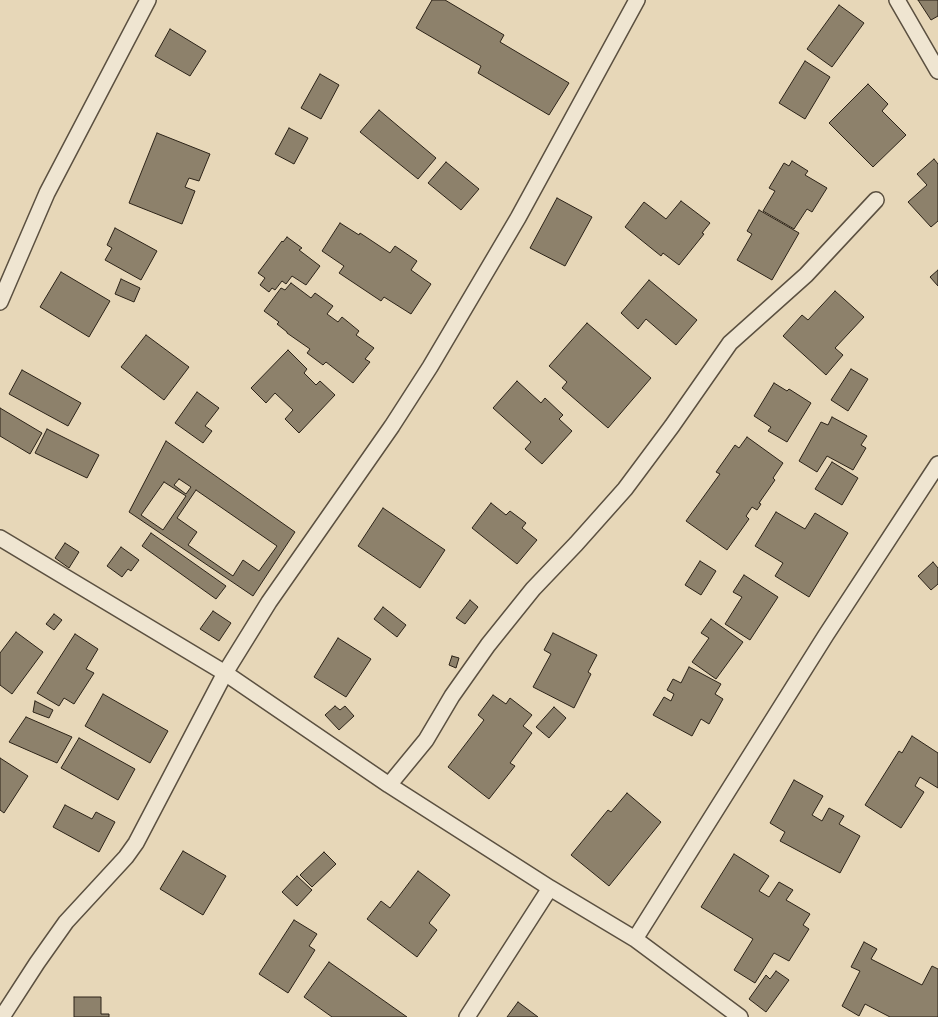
<!DOCTYPE html>
<style>
body{margin:0}
canvas{display:block;background:#e7d7b8}
</style>
<canvas width="938" height="1017"></canvas>
<script>
const ctx = document.querySelector('canvas').getContext('2d');
ctx.lineJoin = 'round';
function paint(path, color) { ctx.fillStyle = color; ctx.fill(path, 'evenodd'); }
const shape = rows => new Path2D(rows.map(r => 'M' + r).join(''));
function strokePath(path, color, width, dash) { ctx.strokeStyle = color; ctx.lineWidth = width; ctx.lineCap = dash ? 'butt' : 'round'; ctx.setLineDash(dash || []); ctx.stroke(path); }
const building = shape([
 [432,0,445,0,504,35,500,42,569,83,549,115,478,73,481,66,416,28,432,0],
 [918,0,938,0,938,16,931,20,918,0],
 [839,5,864,23,832,67,807,49,839,5],
 [170,29,206,51,190,76,155,56,170,29],
 [805,61,830,77,805,119,779,103,805,61],
 [320,74,339,85,321,119,301,108,320,74],
 [868,84,888,104,882,111,906,135,873,167,829,123,868,84],
 [379,110,436,158,418,179,360,132,379,110],
 [289,128,308,138,294,164,275,154,289,128],
 [157,133,210,154,199,181,189,178,185,187,195,191,182,224,129,203,157,133],
 [934,159,938,164,938,221,931,227,908,202,927,185,917,174,934,159],
 [792,161,808,171,805,175,827,188,812,212,807,209,794,229,763,211,775,191,769,188,784,163,789,166,792,161],
 [446,162,479,189,461,210,428,183,446,162],
 [557,198,592,217,565,266,530,248,557,198],
 [681,201,710,223,702,233,704,234,679,265,663,253,661,256,625,227,644,202,666,219,681,201],
 [759,210,799,233,772,280,737,260,752,234,747,231,759,210],
 [340,223,359,235,360,233,390,253,395,246,417,261,411,270,431,284,411,314,384,297,381,301,339,273,344,266,322,251,340,223],
 [115,228,157,251,141,280,105,260,112,248,107,245,115,228],
 [287,237,302,248,299,250,320,266,306,285,292,276,286,284,282,281,275,290,272,288,269,292,260,285,265,278,258,273,282,241,283,242,287,237],
 [938,270,938,286,930,277,938,270],
 [61,272,110,301,89,337,40,307,61,272],
 [121,279,140,288,134,302,115,294,121,279],
 [649,280,697,320,676,345,646,319,638,329,621,313,649,280],
 [291,283,311,298,315,293,333,306,327,314,338,322,342,317,359,331,356,335,374,348,365,359,370,362,353,383,326,362,323,365,307,353,310,349,287,333,287,332,277,324,279,322,264,311,281,288,285,290,291,283],
 [835,291,864,317,835,348,843,355,826,375,783,336,802,315,808,320,835,291],
 [587,323,651,378,608,428,562,388,567,382,549,366,587,323],
 [146,335,189,367,164,400,121,367,146,335],
 [288,350,307,369,304,373,316,385,320,381,335,395,299,433,285,419,293,410,275,393,266,403,251,388,288,350],
 [851,369,868,379,848,411,831,400,851,369],
 [22,370,81,403,68,426,9,394,22,370],
 [517,381,541,403,545,398,563,415,559,419,572,431,542,464,525,449,531,442,493,408,517,381],
 [774,383,787,391,789,389,811,403,787,442,768,431,771,427,754,416,774,383],
 [197,392,219,408,205,426,212,431,203,443,175,423,197,392],
 [0,408,42,433,30,454,0,436,0,408],
 [832,417,867,436,861,445,866,448,853,470,827,456,817,472,799,461,821,422,828,425,832,417],
 [47,429,99,455,87,478,35,453,47,429],
 [747,437,783,463,773,478,775,480,759,503,761,504,757,510,752,507,746,516,749,519,727,550,686,521,720,474,716,472,735,445,739,448,747,437],
 [166,441,295,532,253,596,129,512,166,441],
 [832,462,858,478,842,505,815,489,832,462],
 [179,479,191,487,186,494,174,485,179,479],
 [164,482,186,496,163,530,141,515,164,482],
 [196,490,277,546,259,571,243,560,233,576,188,545,197,532,177,518,196,490],
 [491,503,506,515,510,511,526,523,522,528,537,540,517,564,472,528,491,503],
 [383,508,445,550,420,588,358,546,383,508],
 [776,512,805,529,815,513,848,533,809,597,775,576,783,563,755,546,776,512],
 [151,533,226,586,216,599,142,546,151,533],
 [65,543,79,552,69,568,55,558,65,543],
 [121,547,139,560,131,571,128,569,122,577,107,566,121,547],
 [700,561,716,571,701,595,685,585,700,561],
 [933,562,938,568,938,584,931,590,918,576,933,562],
 [744,575,778,597,750,640,725,624,742,597,733,592,744,575],
 [470,600,478,607,465,624,456,618,470,600],
 [383,607,406,625,397,637,374,619,383,607],
 [213,611,231,623,219,641,200,629,213,611],
 [54,614,62,620,54,630,46,624,54,614],
 [711,619,743,642,716,679,692,662,709,638,701,633,711,619],
 [16,632,43,652,12,694,0,685,0,653,16,632],
 [553,633,597,655,588,672,591,674,574,708,533,687,551,654,544,650,553,633],
 [75,634,98,649,86,669,94,673,74,704,64,698,59,706,37,693,75,634],
 [338,638,371,659,346,697,314,677,338,638],
 [452,656,459,658,456,668,449,665,452,656],
 [689,667,721,684,715,694,723,699,709,724,701,719,692,736,653,715,664,697,671,701,674,694,667,690,673,679,681,683,689,667],
 [103,694,168,731,150,763,85,726,103,694],
 [493,695,506,704,510,698,532,715,523,726,532,733,510,763,515,766,489,799,448,767,484,720,478,715,493,695],
 [35,701,53,710,49,718,33,712,35,701],
 [335,706,340,710,345,706,354,716,339,730,325,715,335,706],
 [554,707,566,718,549,738,536,727,554,707],
 [26,717,72,737,57,763,9,742,26,717],
 [912,736,938,753,938,788,920,777,915,786,924,792,901,828,865,805,899,751,902,753,912,736],
 [79,738,135,769,118,800,61,768,79,738],
 [0,758,28,776,4,813,0,810,0,758],
 [794,780,823,796,812,815,822,821,829,808,844,816,839,824,860,836,840,873,780,841,785,832,770,823,794,780],
 [627,793,661,822,609,886,571,855,608,810,611,812,627,793],
 [65,805,92,819,96,812,115,822,99,852,53,827,65,805],
 [183,851,226,876,203,915,160,889,183,851],
 [324,852,336,864,312,887,300,875,324,852],
 [734,854,769,876,759,891,769,897,779,882,793,890,786,900,810,914,803,925,809,929,789,961,774,953,755,983,734,970,753,939,701,907,734,854],
 [418,871,450,895,429,923,437,930,417,957,367,919,381,901,390,908,418,871],
 [297,876,312,890,297,906,282,892,297,876],
 [294,920,317,934,309,946,315,950,288,993,259,974,294,920],
 [864,942,877,949,871,959,922,985,932,966,938,969,938,1017,890,1017,865,1004,859,1016,842,1006,860,971,851,967,864,942],
 [329,962,407,1017,332,1017,304,997,329,962],
 [776,971,789,980,766,1012,749,999,766,975,770,979,776,971],
 [74,997,101,997,101,1014,109,1014,109,1017,74,1017,74,997],
 [518,1002,538,1017,507,1017,518,1002]
]);
paint(building, '#8d816b');
strokePath(building, '#2c2318', 1);
const minor = shape([
 [897,0,938,71],
 [0,302,47,193,148,0],
 [0,538,225,673,389,785,550,888,635,939,740,1017],
 [389,785,426,740,452,696,488,645,533,589,576,544,625,489,672,426,730,343,806,275,876,200],
 [635,939,826,635,938,464],
 [2,1017,37,963,66,922,126,857,136,843,225,673,269,602,392,426,430,367,518,218,637,0],
 [467,1017,550,888]
]);
strokePath(minor, '#5b5040', 18);
strokePath(minor, '#efe5d1', 15);
</script>
